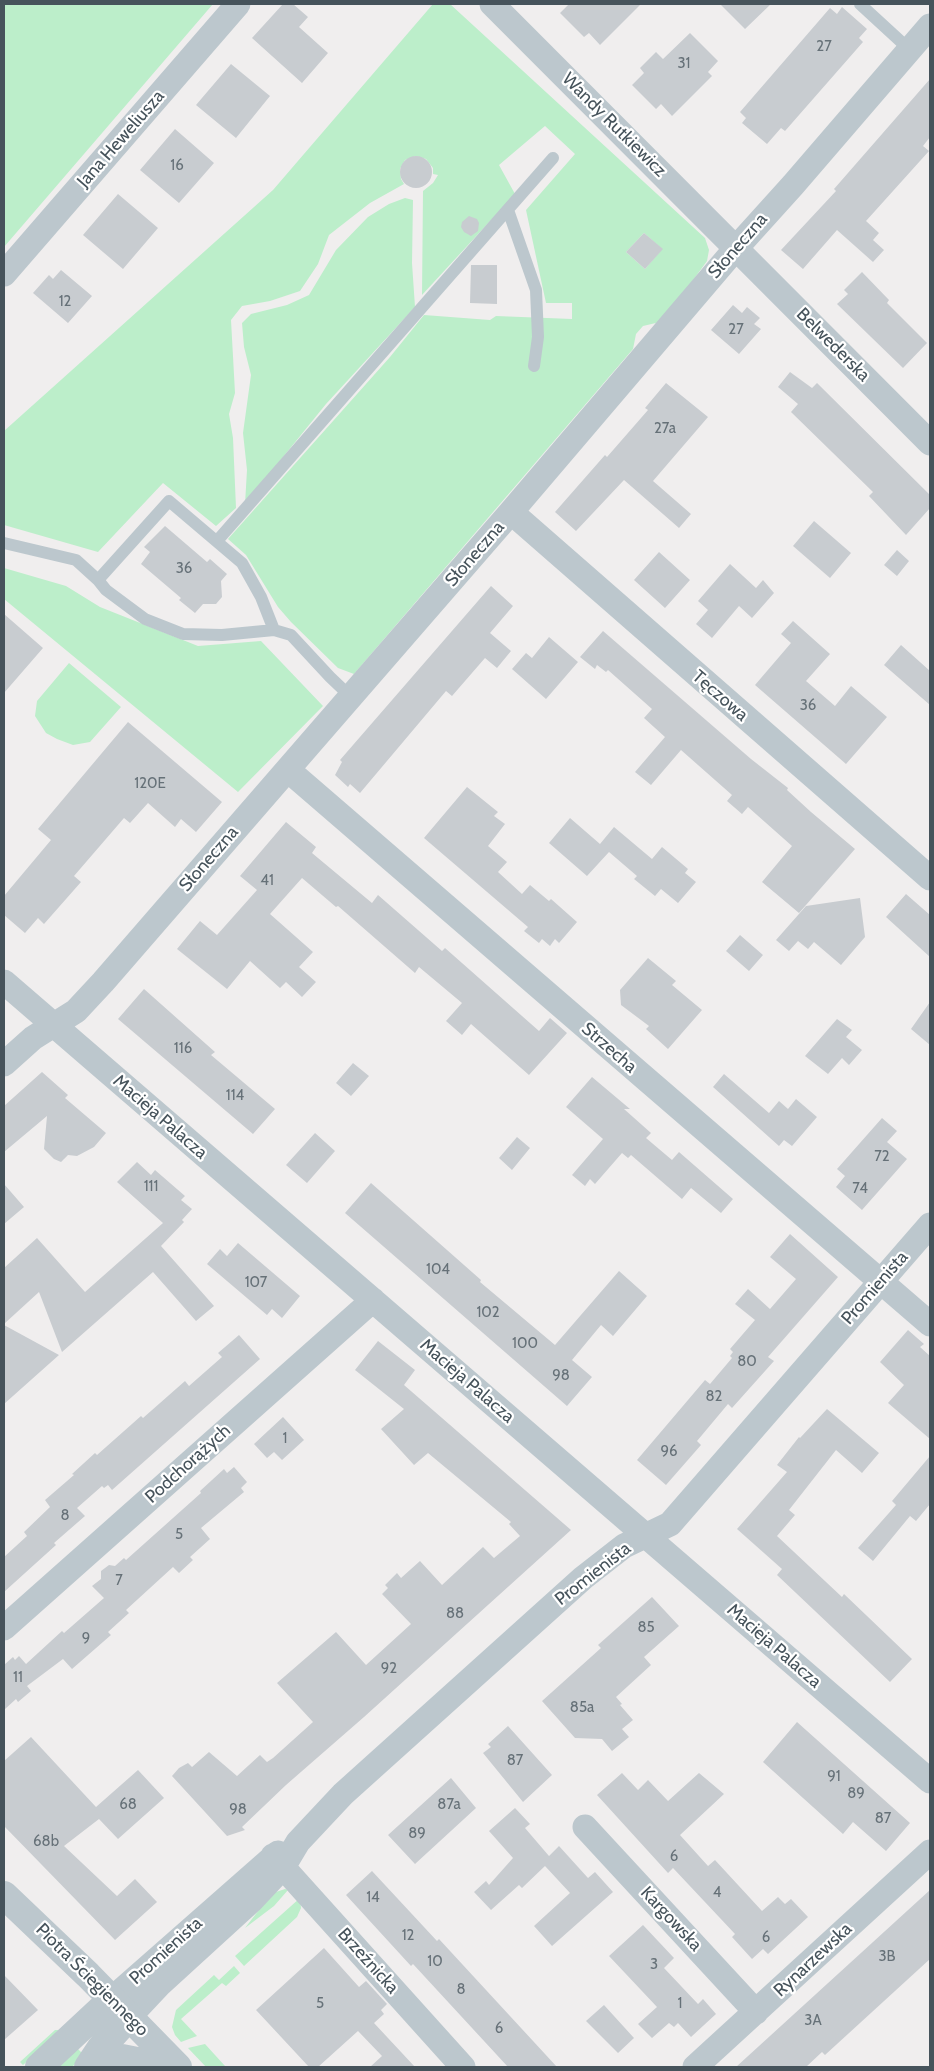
<!DOCTYPE html>
<meta charset="utf-8">
<style>
body{margin:0}
#map{position:relative;width:934px;height:2071px;overflow:hidden;background:#f0eeee;font-family:Cabin,sans-serif}
canvas{display:block}
.frame{position:absolute;inset:0;border:5px solid #46535b;pointer-events:none}
</style>
<div id="map">
<canvas width="934" height="2071"></canvas>
<div class="frame"></div>
</div>
<script>
const ctx = document.querySelector('canvas').getContext('2d');
ctx.lineJoin = 'round';
function paint(path, color) { ctx.fillStyle = color; ctx.fill(path, 'evenodd'); }
const shape = rows => new Path2D(rows.map(r => 'M' + r).join(''));
function strokePath(path, color, width, dash) { ctx.strokeStyle = color; ctx.lineWidth = width; ctx.lineCap = dash ? 'butt' : 'round'; ctx.setLineDash(dash || []); ctx.stroke(path); }
function write(font, color, halo, rows, align = 'center') {
  ctx.font = font + ' Cabin,sans-serif'; ctx.lineWidth = 4.5; ctx.setLineDash([]); ctx.textBaseline = 'middle'; ctx.strokeStyle = halo; ctx.fillStyle = color; for (const [text, x, y, turn = 0] of rows) {
    ctx.save(); ctx.translate(x, y); ctx.rotate((+turn || 0) * Math.PI / 180); ctx.textAlign = isNaN(turn) ? turn : align; if (halo) ctx.strokeText(text, 0, 0); ctx.fillText(text, 0, 0); ctx.restore();
  }
}
paint(shape([
 [4,4,213,4,4,247],
 [433,4,450,4,705,238,709,250,707,261,672,309,660,322,643,326,636,334,633,349,354,674,338,668,291,622,278,607,246,555,228,539,390,357,424,315,490,320,496,316,572,319,572,303,546,303,526,210,575,154,545,126,499,165,515,194,422,295,423,191,433,183,438,175,433,174,433,168,426,159,416,156,405,160,400,169,401,179,404,184,370,203,329,235,318,264,300,291,270,301,242,306,231,320,235,393,229,414,233,438,236,508,216,526,163,483,98,552,4,525,4,431,273,190],
 [644,233,662,249,645,269,626,252],
 [405,198,413,200,412,263,415,307,326,404,245,504,247,470,243,433,251,375,244,347,242,323,251,314,287,305,309,295,336,250,368,217,389,204],
 [4,568,66,586,100,607,198,646,261,641,323,706,238,792,4,599],
 [69,663,121,707,90,742,73,745,57,739,46,733,35,716,37,701],
 [285,1889,288,1890,274,1906,245,1928,269,1897,276,1892],
 [300,1898,301,1908,297,1917,244,1966,235,1956],
 [234,1966,240,1973,226,1986,222,1983,181,2019,197,2036,181,2042,175,2035,172,2027,176,2010,214,1975,219,1980],
 [55,2030,62,2030,23,2065,20,2062],
 [205,2044,225,2066,225,2067,206,2067,188,2048],
 [77,2048,84,2055,72,2067,56,2067]
]), '#bceeca');
paint(shape([
 [283,4,293,4,308,17,299,27,328,53,302,83,252,38],
 [569,4,641,4,600,45,589,33,584,37,560,13],
 [720,4,771,4,745,29],
 [842,7,867,29,859,38,863,42,785,131,781,128,767,144,742,123,746,118,740,112,830,8,837,14],
 [690,33,718,61,708,72,712,76,672,116,661,104,656,109,632,85,644,73,640,68,656,52,663,59],
 [231,64,270,96,236,138,196,105],
 [930,79,930,137,923,146,929,151,866,221,879,233,873,240,884,250,873,262,837,230,803,269,781,250,836,191,834,189],
 [175,129,214,163,179,203,140,170],
 '400 172a16 16 0 1 1 32 0a16 16 0 1 1-32 0Z',
 [118,194,158,228,123,269,83,235],
 [469,216,477,219,479,223,478,231,471,236,464,232,461,227,462,222],
 [644,233,663,249,645,269,626,252],
 [471,265,497,265,497,304,470,303],
 [61,270,92,296,68,323,33,293,49,275,53,279],
 [862,272,889,300,887,303,927,343,903,368,837,304,848,294,844,290],
 [733,305,742,313,747,307,760,318,754,324,761,329,739,354,711,330],
 [790,372,812,388,817,383,930,495,930,508,906,535,869,496,873,492,791,412,798,404,778,387],
 [666,383,708,417,653,481,691,514,679,528,624,480,576,531,555,512,605,455,607,457,648,410,645,408],
 [814,521,851,553,830,578,793,546],
 [165,526,207,562,210,559,227,574,221,581,222,597,216,604,203,604,195,613,179,600,181,598,141,564,150,552,144,547],
 [897,550,909,561,897,576,884,565],
 [659,552,690,580,665,608,634,580],
 [730,564,756,588,763,580,774,593,752,618,739,606,712,638,696,624,708,610,698,601],
 [491,586,513,606,490,633,511,651,497,668,485,658,452,696,446,691,360,793,350,784,348,787,335,775,342,762,340,760],
 [4,614,43,648,4,693],
 [793,621,830,654,806,681,835,706,851,686,887,717,846,764,755,685,791,643,781,634],
 [603,631,751,759,788,788,787,790,811,812,855,849,799,913,762,882,792,846,748,807,742,814,727,801,732,795,681,750,651,785,635,772,665,737,644,718,652,709,608,670,606,672,597,665,595,669,580,657],
 [549,637,578,662,546,699,512,669,526,653,532,658],
 [901,645,930,671,930,705,884,665],
 [128,722,222,802,196,832,181,819,175,827,148,803,130,823,124,818,74,876,81,882,44,924,38,918,25,933,4,915,4,896,51,840,38,829],
 [467,787,498,812,494,816,505,824,488,846,507,862,498,872,522,894,530,885,549,901,551,899,577,922,559,943,555,939,550,946,542,939,539,943,524,931,528,927,424,838],
 [570,818,600,844,614,827,652,859,662,847,688,869,685,873,696,882,678,903,661,889,655,896,634,879,637,876,609,852,587,876,549,843],
 [286,822,316,847,312,853,372,903,378,895,442,951,445,948,539,1031,550,1018,567,1033,529,1075,471,1024,462,1035,446,1021,462,1003,419,967,415,973,338,906,336,907,302,878,270,914,313,952,299,967,316,982,302,997,286,982,280,988,250,961,227,989,177,949,200,921,217,935,257,890,240,876],
 [906,894,930,915,930,957,886,917],
 [860,898,865,937,841,965,814,942,808,949,798,941,789,951,776,940,806,906],
 [740,935,763,955,749,971,726,951],
 [648,958,676,981,672,985,702,1010,668,1049,646,1029,649,1026,621,1005,620,990],
 [144,989,215,1052,211,1055,275,1109,253,1134,118,1019],
 [930,1002,930,1045,911,1029],
 [837,1019,852,1030,846,1037,862,1050,849,1065,842,1058,828,1074,805,1056],
 [353,1063,369,1076,351,1096,336,1083],
 [42,1072,68,1095,65,1098,106,1133,94,1147,77,1156,68,1155,61,1162,54,1159,44,1149,47,1116,4,1152,4,1106],
 [724,1074,769,1113,779,1101,788,1109,796,1099,817,1117,792,1146,784,1140,779,1146,713,1087],
 [592,1077,630,1109,624,1109,651,1133,646,1138,672,1160,679,1152,733,1199,721,1213,691,1188,682,1199,631,1155,628,1158,622,1153,595,1184,590,1179,585,1186,572,1175,603,1139,566,1107],
 [882,1118,897,1131,887,1142,907,1159,862,1210,836,1187,845,1176,837,1169],
 [315,1133,335,1151,307,1183,286,1165],
 [517,1137,530,1148,512,1170,499,1158],
 [137,1162,151,1175,155,1170,185,1196,181,1200,192,1209,182,1220,184,1222,161,1246,214,1306,196,1321,153,1272,62,1352,39,1292,4,1324,4,1268,37,1238,85,1292,163,1223,117,1182],
 [371,1183,481,1280,480,1282,555,1345,619,1271,647,1296,613,1336,601,1325,572,1360,592,1377,567,1406,345,1213],
 [4,1184,24,1207,4,1224],
 [790,1234,838,1277,768,1357,774,1361,732,1408,728,1404,697,1441,701,1445,666,1485,637,1460,705,1380,710,1384,732,1358,730,1356,733,1352,730,1349,755,1320,735,1304,748,1289,770,1309,796,1279,770,1257],
 [238,1243,300,1296,282,1318,272,1309,267,1315,207,1264,220,1249,227,1256],
 [4,1325,59,1355,4,1404],
 [908,1330,924,1344,920,1347,930,1356,930,1439,888,1403,904,1385,880,1362],
 [239,1335,260,1359,112,1490,108,1485,104,1488,102,1486,77,1508,85,1516,54,1543,56,1545,4,1592,4,1557,27,1536,24,1532,50,1507,45,1500,74,1475,72,1474,95,1453,97,1455,141,1416,143,1418,185,1381,189,1386,222,1357,218,1353],
 [378,1341,415,1370,404,1385,571,1530,364,1717,286,1785,242,1827,245,1830,227,1836,172,1776,179,1768,188,1763,192,1767,209,1752,237,1776,260,1755,267,1762,273,1758,313,1722,277,1683,336,1632,366,1665,411,1624,382,1594,388,1588,385,1585,397,1573,401,1578,420,1561,442,1585,483,1547,494,1558,520,1536,509,1524,511,1522,428,1453,414,1465,381,1429,404,1409,355,1370],
 [827,1409,879,1453,862,1473,836,1450,789,1510,795,1515,777,1536,842,1597,844,1594,912,1659,890,1682,777,1575,782,1569,737,1529,787,1472,777,1465,799,1437,800,1438],
 [283,1417,304,1440,282,1460,274,1452,267,1458,254,1444],
 [930,1456,930,1504,916,1521,910,1516,873,1561,858,1548,896,1505,892,1501],
 [234,1467,247,1482,241,1488,244,1492,201,1528,210,1539,190,1557,193,1560,179,1573,173,1567,126,1610,129,1613,108,1632,111,1635,72,1669,63,1659,27,1686,31,1691,18,1702,16,1699,4,1710,4,1665,13,1657,15,1660,19,1656,26,1664,62,1631,64,1633,104,1598,92,1586,101,1579,101,1571,109,1565,115,1566,124,1558,126,1560,201,1493,200,1491,224,1469,227,1473],
 [652,1597,679,1626,644,1657,651,1665,616,1697,622,1704,620,1705,633,1720,622,1729,629,1737,612,1751,602,1739,575,1738,542,1701,601,1648,598,1645],
 [797,1722,910,1823,886,1851,853,1822,843,1834,763,1762],
 [508,1726,552,1775,523,1802,483,1753,491,1747,488,1744],
 [31,1737,96,1807,138,1770,164,1798,118,1839,99,1819,64,1846,117,1896,135,1879,157,1902,115,1940,4,1826,4,1761],
 [622,1773,638,1790,648,1780,668,1801,699,1773,724,1794,680,1835,708,1866,715,1860,762,1911,778,1897,785,1904,791,1899,808,1917,768,1954,763,1949,752,1959,732,1937,735,1934,673,1868,668,1873,597,1795],
 [451,1778,476,1808,415,1864,388,1835],
 [515,1808,530,1824,525,1828,549,1856,559,1846,588,1878,595,1872,613,1892,552,1946,534,1926,570,1893,545,1866,522,1888,519,1885,491,1910,474,1892,486,1881,489,1885,513,1858,489,1831],
 [372,1871,437,1941,439,1939,557,2067,508,2067,413,1964,411,1966,346,1895],
 [930,1890,930,1959,825,2055,822,2052,806,2067,736,2067],
 [643,1925,674,1958,664,1968,698,2004,703,1999,716,2014,691,2037,678,2023,674,2027,669,2023,652,2038,638,2024,657,2007,609,1956],
 [324,1948,359,1987,366,1981,387,2004,381,2010,384,2014,374,2023,415,2067,370,2067,382,2056,358,2031,318,2067,309,2067,256,2010],
 [4,1975,38,2010,4,2040],
 [604,2005,634,2038,618,2053,586,2021]
]), '#c8ccd0');
strokePath(shape([
 [860,4,910,50],
 [508,210,536,290,538,337,534,366],
 [217,541,553,158],
 [4,543,76,560,98,580,106,590,145,619,183,634,222,635,274,630,291,635,330,677,351,697],
 [98,580,169,501,242,563,261,597,274,630]
]), '#bcc7cd', 12);
strokePath(shape([
 [492,4,930,443],
 [4,274,238,4],
 [511,512,930,878],
 [288,770,930,1324],
 [4,982,930,1781],
 [4,1064,33,1038,76,1011,103,982,511,512,737,247,793,185,930,26],
 [4,1628,373,1300],
 [585,1827,756,2012],
 [273,1856,463,2067],
 [112,1999,278,1853],
 [129,2017,160,1984,252,1900,283,1867,298,1842,343,1794,583,1578,624,1546,670,1524,930,1225],
 [695,2067,930,1852]
]), '#bcc7cd', 25);
strokePath(shape([
 [4,1895,88,1975,178,2067],
 [39,2067,112,1999],
 [88,2067,100,2049,129,2017],
 [90,2067,101,2061,122,2058,167,2067]
]), '#bcc7cd', 28);
write('15px', '#667178', null, [
 ["27",824,47],
 ["31",684,64],
 ["16",177,166],
 ["12",65,302],
 ["27",736,330],
 ["27a",665,429],
 ["36",184,569],
 ["36",808,706],
 ["120E",150,784],
 ["41",267,881],
 ["116",183,1049],
 ["114",235,1096],
 ["72",882,1157],
 ["111",151,1187],
 ["74",860,1189],
 ["104",438,1270],
 ["107",256,1283],
 ["102",488,1313],
 ["100",525,1344],
 ["80",747,1362],
 ["98",561,1376],
 ["82",714,1397],
 ["1",285,1439],
 ["96",669,1452],
 ["8",65,1516],
 ["5",179,1535],
 ["7",119,1581],
 ["88",455,1614],
 ["85",646,1628],
 ["9",86,1639],
 ["92",389,1669],
 ["11",18,1678],
 ["85a",582,1708],
 ["87",515,1761],
 ["91",834,1777],
 ["89",856,1794],
 ["68",128,1805],
 ["87a",449,1805],
 ["98",238,1810],
 ["87",883,1819],
 ["89",417,1834],
 ["68b",46,1842],
 ["6",674,1857],
 ["4",717,1893],
 ["14",373,1898],
 ["12",408,1936],
 ["6",766,1938],
 ["3B",887,1957],
 ["10",435,1962],
 ["3",654,1965],
 ["8",461,1990],
 ["5",320,2004],
 ["1",680,2004],
 ["3A",813,2021],
 ["6",499,2029]
]);
write('18px', '#46535b', '#fff', [
 ["Wandy Rutkiewicz",614,125,45],
 ["Jana Heweliusza",121,139,-49],
 ["Słoneczna",738,246,-49],
 ["Belwederska",833,345,45],
 ["Słoneczna",475,554,-49],
 ["Tęczowa",720,696,41],
 ["Słoneczna",209,859,-49],
 ["Strzecha",609,1048,41],
 ["Macieja Palacza",160,1117,41],
 ["Promienista",875,1288,-49],
 ["Macieja Palacza",467,1381,41],
 ["Podchorążych",188,1464,-42],
 ["Promienista",593,1574,-38],
 ["Macieja Palacza",774,1646,41],
 ["Kargowska",671,1919,47],
 ["Promienista",166,1951,-42],
 ["Rynarzewska",813,1960,-43],
 ["Brzeźnicka",368,1961,48],
 ["Piotra Ściegiennego",92,1980,45]
]);
</script>
